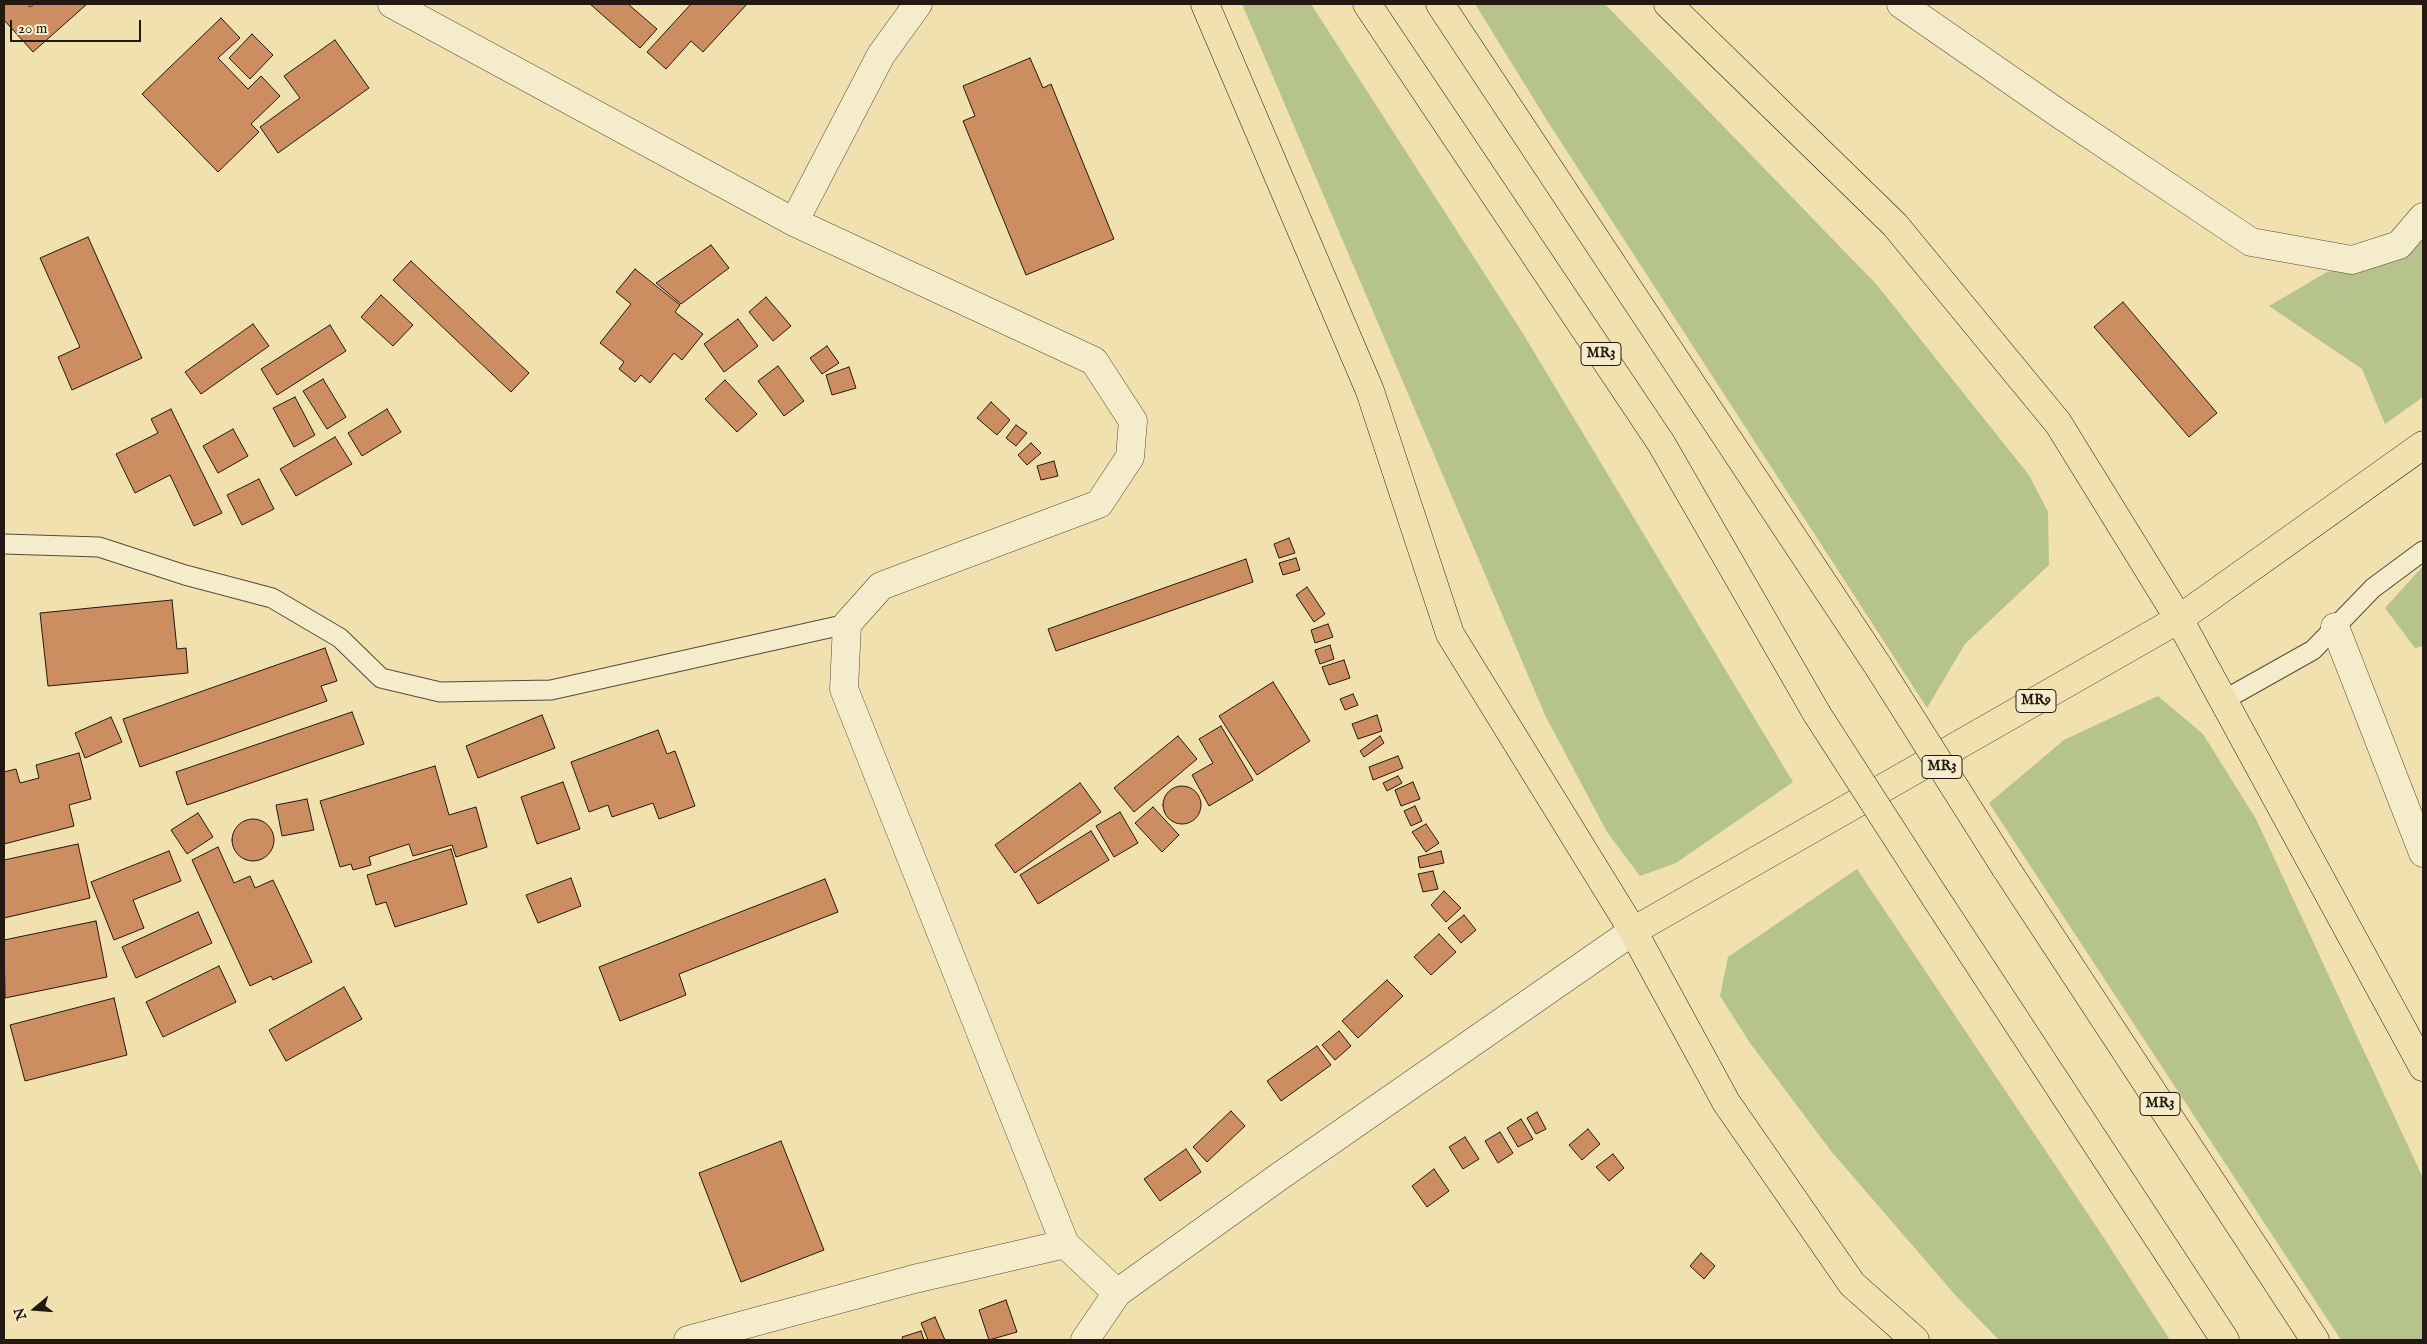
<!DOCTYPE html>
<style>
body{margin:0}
#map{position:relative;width:2427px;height:1344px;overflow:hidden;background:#f0e1af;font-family:"IM FELL English",serif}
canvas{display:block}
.frame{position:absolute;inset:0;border:5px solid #241812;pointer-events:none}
.north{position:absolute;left:10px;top:1284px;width:50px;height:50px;-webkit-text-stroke:4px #f5eccb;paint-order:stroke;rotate:252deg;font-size:14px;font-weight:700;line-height:20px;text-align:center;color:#241812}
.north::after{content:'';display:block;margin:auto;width:18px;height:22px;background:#241812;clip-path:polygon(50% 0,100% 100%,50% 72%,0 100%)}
.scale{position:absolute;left:10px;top:20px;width:131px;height:22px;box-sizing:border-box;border:2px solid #241812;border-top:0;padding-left:6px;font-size:15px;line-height:18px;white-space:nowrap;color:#241812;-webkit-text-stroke:4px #f5eccb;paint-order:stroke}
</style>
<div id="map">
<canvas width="2427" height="1344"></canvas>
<div class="frame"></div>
<div class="north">N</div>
<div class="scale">20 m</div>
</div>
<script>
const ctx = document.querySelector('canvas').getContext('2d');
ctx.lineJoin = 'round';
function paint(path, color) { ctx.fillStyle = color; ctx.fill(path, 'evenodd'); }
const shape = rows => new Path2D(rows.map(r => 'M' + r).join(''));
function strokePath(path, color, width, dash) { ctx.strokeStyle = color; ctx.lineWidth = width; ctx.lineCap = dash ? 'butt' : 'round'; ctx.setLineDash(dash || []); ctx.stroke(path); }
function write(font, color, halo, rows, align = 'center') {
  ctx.font = font + ' "IM FELL English",serif'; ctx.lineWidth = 4; ctx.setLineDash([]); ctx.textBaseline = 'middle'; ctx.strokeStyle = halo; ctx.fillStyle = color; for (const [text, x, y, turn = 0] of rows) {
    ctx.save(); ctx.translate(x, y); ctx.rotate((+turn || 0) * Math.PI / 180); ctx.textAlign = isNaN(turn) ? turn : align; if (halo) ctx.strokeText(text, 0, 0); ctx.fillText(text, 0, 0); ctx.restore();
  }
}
paint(shape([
 [1242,4,1311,4,1522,332,1793,782,1676,863,1640,876,1607,832,1545,715],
 [1475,4,1605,4,1877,285,2029,475,2048,512,2049,565,1965,644,1927,708,1548,122],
 [2423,237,2423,397,2385,424,2362,369,2269,306,2327,272,2376,261,2415,248],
 [2423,566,2423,646,2415,648,2385,608],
 [2158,696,2203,734,2256,819,2423,1178,2423,1340,2341,1340,1989,803,2064,740],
 [1857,869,2102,1235,2170,1340,1999,1340,1957,1297,1831,1151,1750,1043,1720,996,1728,957]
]), '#b6c38d');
const building = shape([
 [4,4,28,4,30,7,34,4,87,4,33,52,4,20,4,4],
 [590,4,628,4,657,29,640,48,590,4],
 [691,4,747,4,703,52,691,41,666,69,647,52,691,4],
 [221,18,240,38,218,58,248,89,261,76,280,96,251,124,259,132,218,172,142,94,221,18],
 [252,34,273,55,250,79,229,58,252,34],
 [335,40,369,88,278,153,260,127,300,98,284,76,335,40],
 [1030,58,1043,88,1051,84,1114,239,1026,275,963,121,975,116,963,86,1030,58],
 [88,237,142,358,72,390,58,357,80,347,40,258,88,237],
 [711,245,729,268,681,304,656,283,711,245],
 [411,261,529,373,511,392,393,280,411,261],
 [635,269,680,305,675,312,703,334,682,360,674,353,650,383,641,375,635,382,619,369,624,362,600,343,631,304,616,292,635,269],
 [381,295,413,325,393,346,361,317,381,295],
 [766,297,791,326,773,341,749,312,766,297],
 [2123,302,2217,413,2189,437,2094,327,2123,302],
 [738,319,758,346,724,372,704,344,738,319],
 [253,324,269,346,201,394,185,372,253,324],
 [330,325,346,351,277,395,261,369,330,325],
 [827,346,839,363,822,374,810,358,827,346],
 [778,366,804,401,784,416,758,381,778,366],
 [849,367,856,388,832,395,826,375,849,367],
 [323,379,346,417,327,429,303,391,323,379],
 [725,380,757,414,737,432,705,399,725,380],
 [295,397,315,435,294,447,273,408,295,397],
 [991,402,1010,420,997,435,977,418,991,402],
 [171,409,222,513,194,526,170,475,135,493,116,454,158,433,151,419,171,409],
 [387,409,401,432,362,456,348,433,387,409],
 [1016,425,1027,433,1016,446,1006,438,1016,425],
 [233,429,248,456,218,473,203,446,233,429],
 [335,437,352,464,296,496,280,469,335,437],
 [1031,443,1041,453,1027,465,1018,455,1031,443],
 [1054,461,1058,476,1041,480,1037,466,1054,461],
 [259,479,274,509,242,525,227,495,259,479],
 [1289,538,1295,553,1279,558,1274,544,1289,538],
 [1296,558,1300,570,1283,575,1279,563,1296,558],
 [1246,559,1253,582,1056,651,1048,629,1246,559],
 [1307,587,1325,614,1314,622,1296,595,1307,587],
 [172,600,177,649,186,648,188,673,48,686,40,613,172,600],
 [1328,624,1333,637,1315,643,1311,630,1328,624],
 [1330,645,1334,659,1320,664,1315,650,1330,645],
 [325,648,337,681,321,686,327,701,140,767,123,719,325,648],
 [1344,660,1350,678,1329,685,1322,667,1344,660],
 [1273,682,1310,741,1257,775,1219,716,1273,682],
 [1353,694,1358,705,1345,710,1340,699,1353,694],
 [352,712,364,744,187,805,176,772,352,712],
 [542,715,555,748,478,778,466,746,542,715],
 [1377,715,1382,731,1358,739,1352,724,1377,715],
 [111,717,122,742,85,758,75,733,111,717],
 [1221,726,1253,780,1209,806,1192,775,1213,763,1199,739,1221,726],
 [658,730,667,754,675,751,695,806,659,819,653,803,612,817,608,805,589,812,571,762,658,730],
 [1178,736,1197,759,1134,812,1114,788,1178,736],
 [1380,736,1384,743,1364,757,1360,751,1380,736],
 [79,753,91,799,69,805,74,826,4,844,4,772,16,769,20,783,39,778,36,765,79,753],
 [1398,756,1403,768,1373,780,1369,767,1398,756],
 [435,766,449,815,476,807,487,847,456,857,452,845,413,856,409,844,369,857,371,865,353,870,351,864,340,867,320,801,435,766],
 [1398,776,1402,783,1387,791,1383,783,1398,776],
 [563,782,580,829,537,844,521,797,563,782],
 [1413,782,1420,799,1401,806,1395,790,1413,782],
 [1080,783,1101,812,1015,873,995,845,1080,783],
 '1163 805a19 19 0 1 1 38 0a19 19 0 1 1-38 0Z',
 [307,799,314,830,282,836,276,805,307,799],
 [1415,806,1422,821,1411,826,1404,811,1415,806],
 [1153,807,1179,835,1162,852,1135,823,1153,807],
 [1120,812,1138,843,1114,857,1096,826,1120,812],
 [198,813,213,837,187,854,171,830,198,813],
 '232 840a21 21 0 1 1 42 0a21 21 0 1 1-42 0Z',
 [1426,824,1439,843,1426,852,1412,832,1426,824],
 [1091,831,1109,860,1038,904,1020,875,1091,831],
 [78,844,90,898,4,918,4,860,78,844],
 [218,847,234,883,250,876,255,888,273,880,312,962,273,980,271,976,250,986,192,860,218,847],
 [451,849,467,904,395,927,386,902,376,905,367,875,451,849],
 [169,851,181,881,133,900,144,928,114,940,91,882,169,851],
 [1441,851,1444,863,1420,868,1418,857,1441,851],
 [1433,871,1438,889,1423,892,1418,874,1433,871],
 [571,878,581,906,538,923,526,895,571,878],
 [825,879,838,912,679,974,686,995,620,1021,599,967,825,879],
 [1444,891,1461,908,1446,922,1431,905,1444,891],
 [198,912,212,943,136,978,122,947,198,912],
 [1464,915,1476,930,1461,943,1448,928,1464,915],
 [96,921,107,977,5,998,4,940,96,921],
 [1439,934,1456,952,1431,975,1414,957,1439,934],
 [219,966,236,1002,163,1037,146,1002,219,966],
 [1387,980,1403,996,1358,1038,1342,1021,1387,980],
 [344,987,362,1019,286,1061,269,1030,344,987],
 [114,998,127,1055,25,1081,10,1025,114,998],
 [1339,1031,1351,1046,1335,1060,1322,1045,1339,1031],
 [1317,1046,1331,1065,1281,1101,1267,1081,1317,1046],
 [1231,1111,1245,1126,1207,1162,1193,1147,1231,1111],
 [1537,1112,1546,1129,1536,1134,1527,1118,1537,1112],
 [1521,1119,1533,1139,1518,1147,1507,1128,1521,1119],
 [1588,1129,1600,1144,1582,1160,1569,1145,1588,1129],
 [1500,1132,1513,1153,1498,1163,1485,1141,1500,1132],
 [1465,1137,1479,1159,1463,1169,1449,1147,1465,1137],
 [781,1141,824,1250,741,1282,699,1173,781,1141],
 [1186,1149,1201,1172,1160,1201,1144,1179,1186,1149],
 [1613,1154,1624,1168,1609,1181,1596,1167,1613,1154],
 [1434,1169,1449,1191,1427,1207,1412,1186,1434,1169],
 [1701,1253,1715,1266,1704,1279,1690,1266,1701,1253],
 [1006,1300,1017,1332,989,1340,979,1310,1006,1300],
 [935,1317,945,1340,928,1340,921,1323,935,1317],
 [921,1331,924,1340,903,1340,902,1337,921,1331]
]);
paint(building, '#cc8e61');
strokePath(building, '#241812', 1);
const service = shape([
 [4,544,99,547,185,575,272,598,340,638,381,678,440,692,551,690,847,624],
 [2224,700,2313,650,2373,588,2423,551]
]);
const minor = shape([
 [392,4,794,222,1094,361,1133,421,1130,457,1099,504,881,586,847,624,844,689,1065,1244,1117,1293],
 [1901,4,2058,113,2251,242,2352,260,2399,245,2423,217],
 [794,222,881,55,918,4],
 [2335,627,2423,853],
 [688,1340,914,1279,1065,1244],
 [1085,1340,1117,1293,1280,1176,1633,931]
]);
const primary = shape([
 [1633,931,2179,619,2423,445]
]);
const motorway = shape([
 [1205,4,1370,391,1450,634,1633,931,1726,1102,1852,1284,1915,1340],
 [1367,4,1661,443,1817,714],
 [1440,4,1878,666],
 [1668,4,1895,225,2058,423,2179,619,2423,1067],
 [2005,867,2315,1340],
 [1935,897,2225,1340]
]);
strokePath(service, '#574a39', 21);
strokePath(minor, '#574a39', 29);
strokePath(primary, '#241812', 29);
strokePath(motorway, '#241812', 29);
strokePath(service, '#f5eccb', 19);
strokePath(minor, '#f5eccb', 28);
strokePath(primary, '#f0e1af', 28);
strokePath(motorway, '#f0e1af', 28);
const motorwayBridge = shape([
 [1878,666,2005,867],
 [1817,714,1935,897]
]);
strokePath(motorwayBridge, '#241812', 29, []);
strokePath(motorwayBridge, '#f0e1af', 28);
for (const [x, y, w] of [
 [1601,354,40],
 [2036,701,40],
 [1942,767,40],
 [2160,1104,40]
]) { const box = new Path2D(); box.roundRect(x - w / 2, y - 11.5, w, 23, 4); ctx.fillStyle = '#f5eccb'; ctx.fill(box); strokePath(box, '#241812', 1); }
write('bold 14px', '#241812', null, [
 ["MR3",1601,354],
 ["MR9",2036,701],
 ["MR3",1942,767],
 ["MR3",2160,1104]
]);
</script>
